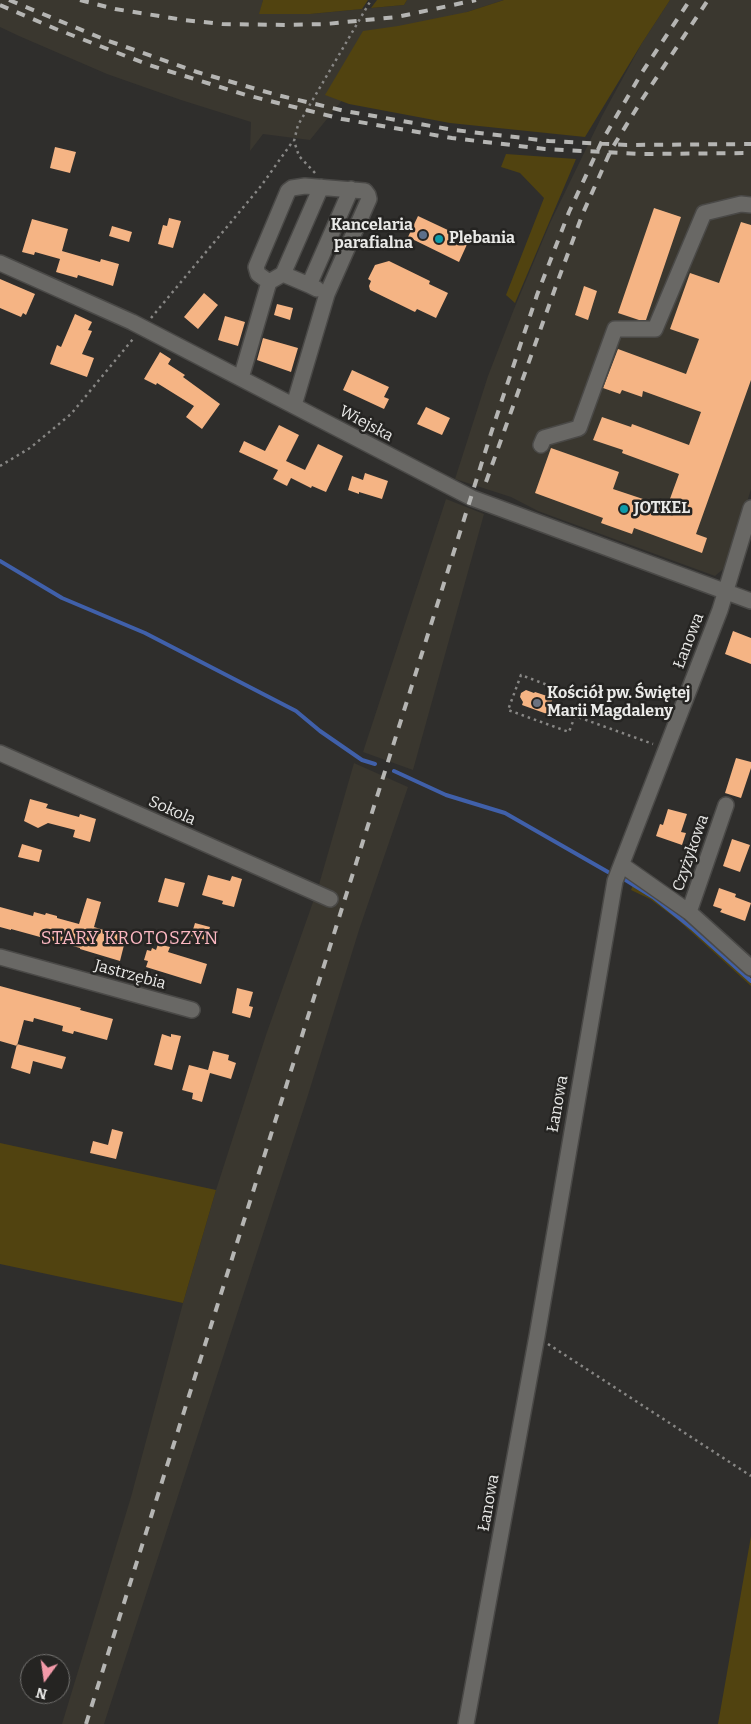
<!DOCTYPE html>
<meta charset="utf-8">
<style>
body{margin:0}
#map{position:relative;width:751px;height:1724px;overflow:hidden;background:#2f2e2c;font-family:Bitter,serif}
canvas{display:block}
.north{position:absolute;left:20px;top:1654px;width:50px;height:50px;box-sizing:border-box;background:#252422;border:1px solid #747371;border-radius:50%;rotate:194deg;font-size:14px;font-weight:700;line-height:20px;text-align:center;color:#eaeae8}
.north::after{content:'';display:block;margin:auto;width:18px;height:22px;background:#f39aa9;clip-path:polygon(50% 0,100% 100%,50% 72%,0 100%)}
</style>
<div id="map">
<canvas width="751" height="1724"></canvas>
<div class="north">N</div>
</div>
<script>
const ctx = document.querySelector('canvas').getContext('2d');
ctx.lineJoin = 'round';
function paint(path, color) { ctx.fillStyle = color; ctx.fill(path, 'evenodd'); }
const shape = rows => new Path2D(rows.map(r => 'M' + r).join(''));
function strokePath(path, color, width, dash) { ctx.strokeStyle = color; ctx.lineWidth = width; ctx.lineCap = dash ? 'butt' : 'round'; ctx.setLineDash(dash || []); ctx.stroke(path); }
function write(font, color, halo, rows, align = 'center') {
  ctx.font = font + ' Bitter,serif'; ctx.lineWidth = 5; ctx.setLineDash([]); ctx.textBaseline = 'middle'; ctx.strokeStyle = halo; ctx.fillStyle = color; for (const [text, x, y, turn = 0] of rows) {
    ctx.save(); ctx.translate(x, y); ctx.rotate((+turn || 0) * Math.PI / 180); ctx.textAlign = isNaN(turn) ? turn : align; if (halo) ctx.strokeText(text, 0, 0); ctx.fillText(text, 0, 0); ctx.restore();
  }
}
paint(shape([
 [0,0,263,0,260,14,310,14,404,5,407,0,504,0,467,12,360,78,310,140,263,134,250,151,251,122,181,100,107,74,19,36,0,27],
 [670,0,751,0,751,489,728,565,715,576,538,511,511,497,455,479,488,376,514,309,550,223,602,116,642,43],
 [446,499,484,514,413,770,363,752],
 [354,763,408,787,359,930,308,1095,104,1724,62,1724,131,1497,183,1303,216,1190,266,1035,318,888]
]), '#3a372f');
paint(shape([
 [263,0,368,0,362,9,310,14,259,14],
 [377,0,407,0,404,5,371,8],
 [504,0,670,0,642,43,585,137,450,123,349,104,325,95,363,31,398,26,467,12],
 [506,154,576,159,515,303,506,295,544,198,520,173,501,167],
 [634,882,651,893,686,919,751,978,751,986,678,920,650,899,631,890],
 [0,1143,216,1190,183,1303,0,1264],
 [751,1536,751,1724,718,1724]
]), '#514310');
strokePath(shape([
 [0,561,62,598,145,633,296,711,320,731,362,760,375,764],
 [394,771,446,795,505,813,608,872],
 [624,879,653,897,693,929,751,981]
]), '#4060aa', 4);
paint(shape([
 [55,147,76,152,70,173,50,168],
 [654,208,681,217,646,320,639,320,618,313],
 [418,216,469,240,459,262,408,237],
 [169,218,181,221,173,248,158,244,163,225,167,226],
 [32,219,68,229,62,251,100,262,101,259,119,264,113,286,78,275,77,278,56,272,60,259,35,252,34,255,22,252],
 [741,222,751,225,751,380,696,534,707,538,702,553,634,528,632,534,601,523,603,518,535,493,551,448,619,472,613,489,667,507,679,474,622,453,623,450,593,440,602,417,631,427,632,424,689,445,701,412,643,391,642,397,622,390,620,394,603,388,618,349,686,374,699,339,670,329,690,273,719,283],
 [112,226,132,232,129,242,109,236],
 [389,261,430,281,429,284,448,293,436,318,417,309,415,312,370,290,369,286,371,281,368,279,375,265],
 [0,279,35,294,26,315,23,313,21,317,0,308],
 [584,286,597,291,588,320,575,315],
 [204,293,218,305,198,329,184,317],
 [277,304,293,308,290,320,274,315],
 [75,314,92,322,88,330,92,331,82,354,94,358,87,377,50,364,57,345,61,347],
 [225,316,245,322,238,346,218,340],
 [263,338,298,348,291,372,257,360],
 [160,352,171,359,168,364,185,375,183,377,220,404,202,429,186,417,194,406,157,383,156,385,144,379],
 [352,370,389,387,384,397,389,399,384,409,343,390],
 [426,407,450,418,442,435,417,424],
 [279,425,299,435,286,461,305,470,318,444,343,456,326,492,312,486,311,488,291,478,287,486,273,479,278,470,239,452,244,441,265,451],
 [365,473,388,481,382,499,359,492,359,494,348,490,352,476,363,480],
 [733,631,751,638,751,664,725,654],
 [526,690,534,693,535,692,553,698,547,714,522,705,523,702,520,697,521,693],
 [736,758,751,762,751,768,741,798,725,793],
 [30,799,48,804,46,808,79,817,80,814,96,819,90,842,73,837,75,830,48,823,38,828,24,821],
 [668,809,687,814,681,832,686,833,682,845,656,836,660,824,663,825],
 [732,839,750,845,740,872,723,866],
 [22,844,42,850,39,862,18,857],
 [208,875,230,881,232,876,242,879,234,907,222,904,223,901,202,895],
 [165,878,185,883,178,907,158,902],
 [719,888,736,894,735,897,751,903,745,921,720,912,722,909,713,906],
 [87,898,101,902,94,927,126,937,120,961,80,949,80,948,11,929,11,930,0,927,0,907,33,916,34,912,45,915,46,913,57,916,57,918,79,924],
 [195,923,210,927,206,940,191,936],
 [158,944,170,947,168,952,207,964,201,984,146,967,148,961,144,960,147,950,151,951,152,948,156,950],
 [0,986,81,1008,80,1010,113,1019,107,1040,74,1031,73,1034,62,1031,63,1026,34,1018,33,1022,24,1020,17,1046,0,1041],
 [237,988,253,992,249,1006,253,1007,250,1018,232,1013],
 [162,1034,171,1037,171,1034,181,1036,172,1070,154,1065],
 [17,1044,66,1057,62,1069,33,1061,30,1074,11,1068],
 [213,1051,229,1055,228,1060,236,1063,231,1079,210,1073,202,1102,192,1099,193,1093,182,1090,189,1065,208,1070],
 [112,1129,123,1132,116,1159,90,1153,93,1141,108,1145]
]), '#f5b484');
const minor = shape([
 [0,263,132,322,472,498,751,601],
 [283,274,321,187],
 [269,282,258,274,256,267,288,191,292,188,305,186,365,191,368,195,369,199,327,294,294,405],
 [317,289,309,285,351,189],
 [241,378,269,282,283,274,309,285],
 [541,445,544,438,579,428,615,329,655,329,704,213,741,204,751,205],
 [0,753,330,899],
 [622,865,689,912,751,968],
 [689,912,726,805],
 [0,957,192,1010],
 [466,1724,537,1336,615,881,720,610,751,508]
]);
strokePath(minor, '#4a4947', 18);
strokePath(shape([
 [315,173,299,156,294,141,298,125,371,0],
 [151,318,261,186,293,141],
 [0,466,30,448,71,414,133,339],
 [575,716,569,732,508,710,521,675,582,698,575,716,653,744],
 [548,1344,751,1476]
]), '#888785', 2.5, [2.5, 4]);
strokePath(minor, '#696865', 15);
strokePath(shape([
 [9,0,106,40,197,72,277,95,345,111,454,130,549,141,627,145,751,144],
 [80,0,115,9,184,20,222,24,287,25,326,24,397,17,476,0],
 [0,5,56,29,149,65,246,95,342,119,452,138,545,149,642,154,751,153],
 [486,482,557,283,583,213,611,150,643,98,708,0],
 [86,1724,493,427,537,295,569,212,602,141,641,74,690,0]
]), '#b5b5b3', 4, [9, 9]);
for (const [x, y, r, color] of [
 [423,235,5,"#5c6f8a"],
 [439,239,5,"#0f9aa8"],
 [624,509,5,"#0f9aa8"],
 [537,703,5,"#6b7280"]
]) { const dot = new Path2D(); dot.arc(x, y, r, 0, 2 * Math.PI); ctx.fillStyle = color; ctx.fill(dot); strokePath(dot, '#252422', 2); }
write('bold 16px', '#eaeae8', '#252422', [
 ["Kancelaria",413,226,"right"],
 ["parafialna",413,244,"right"],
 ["Plebania",449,239],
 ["JOTKEL",634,509],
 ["Kościół pw. Świętej",547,694],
 ["Marii Magdaleny",547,712]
], 'left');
write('16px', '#eaeae8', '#252422', [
 ["Wiejska",366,424,28],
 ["Łanowa",689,641,-69],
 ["Sokola",172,811,24],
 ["Czyżykowa",691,853,-71],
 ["Jastrzębia",130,975,15],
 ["Łanowa",558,1104,-80],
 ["Łanowa",489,1503,-80]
]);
ctx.letterSpacing = '1px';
write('18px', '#fbb7c1', '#252422', [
 ["STARY KROTOSZYN",130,939]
]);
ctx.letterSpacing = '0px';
</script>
